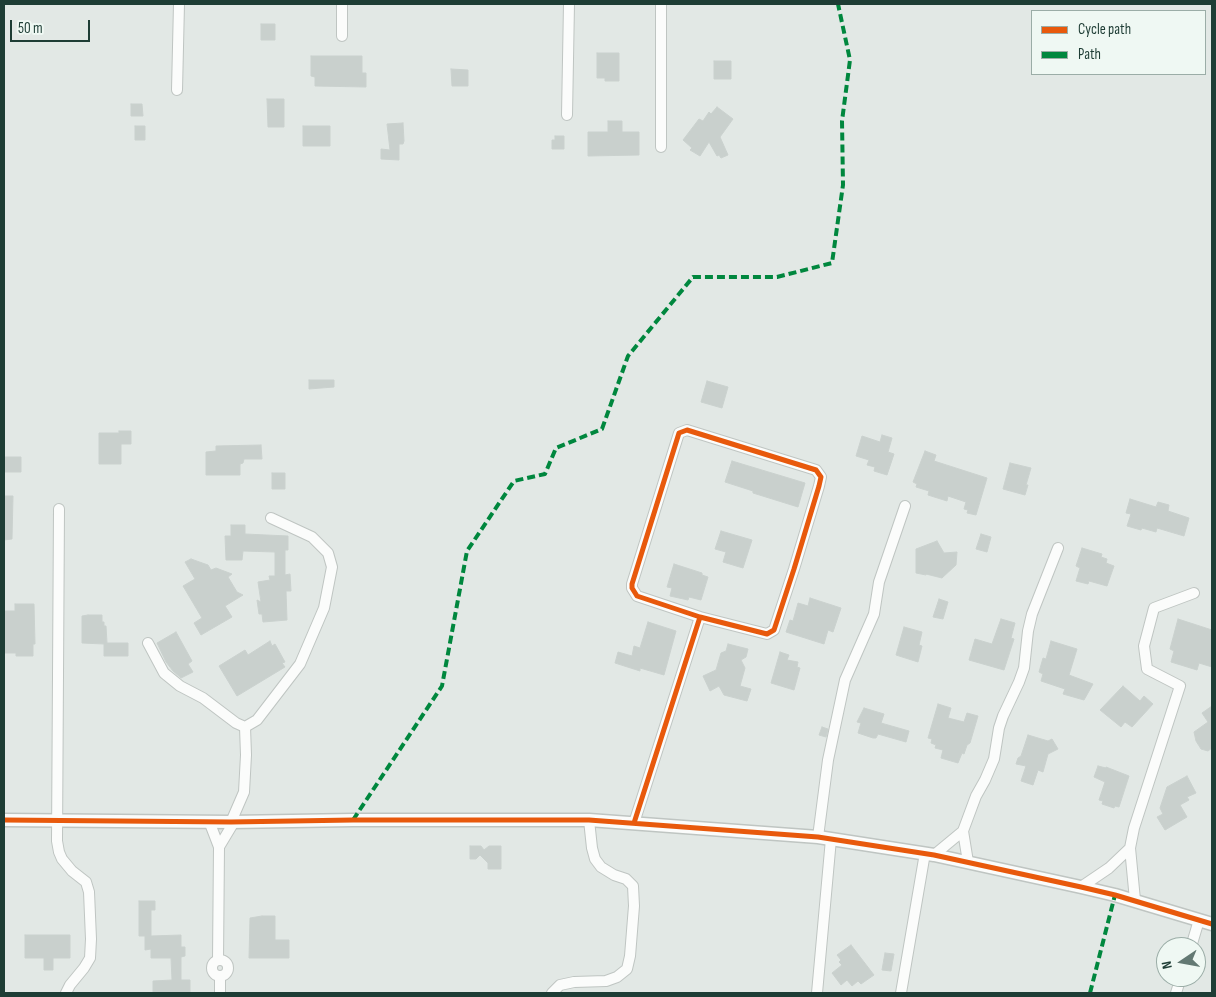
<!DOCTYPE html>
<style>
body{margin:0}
#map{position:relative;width:1216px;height:997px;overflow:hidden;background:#e2e8e5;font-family:"Sofia Sans Condensed",sans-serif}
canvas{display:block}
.frame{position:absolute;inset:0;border:5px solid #1e3d35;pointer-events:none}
.legend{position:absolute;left:1031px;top:10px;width:175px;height:65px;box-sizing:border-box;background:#eff8f3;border:1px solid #9bada7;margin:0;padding:6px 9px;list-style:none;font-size:15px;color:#1e3d35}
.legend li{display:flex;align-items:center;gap:10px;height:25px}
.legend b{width:25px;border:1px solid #9bada7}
.north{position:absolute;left:1156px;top:937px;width:50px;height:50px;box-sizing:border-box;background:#eff8f3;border:1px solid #9bada7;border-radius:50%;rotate:258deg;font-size:14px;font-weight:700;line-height:20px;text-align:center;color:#1e3d35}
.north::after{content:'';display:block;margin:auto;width:18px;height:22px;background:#637973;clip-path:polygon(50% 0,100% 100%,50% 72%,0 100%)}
.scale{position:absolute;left:10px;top:20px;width:80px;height:22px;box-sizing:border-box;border:2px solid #1e3d35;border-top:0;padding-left:6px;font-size:15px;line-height:18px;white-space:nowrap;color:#1e3d35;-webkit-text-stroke:4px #eff8f3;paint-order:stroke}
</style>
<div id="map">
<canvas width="1216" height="997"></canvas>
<div class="frame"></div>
<ul class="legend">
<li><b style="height:6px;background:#e8590c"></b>Cycle path</li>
<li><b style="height:6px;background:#00873e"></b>Path</li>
</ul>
<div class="north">N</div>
<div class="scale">50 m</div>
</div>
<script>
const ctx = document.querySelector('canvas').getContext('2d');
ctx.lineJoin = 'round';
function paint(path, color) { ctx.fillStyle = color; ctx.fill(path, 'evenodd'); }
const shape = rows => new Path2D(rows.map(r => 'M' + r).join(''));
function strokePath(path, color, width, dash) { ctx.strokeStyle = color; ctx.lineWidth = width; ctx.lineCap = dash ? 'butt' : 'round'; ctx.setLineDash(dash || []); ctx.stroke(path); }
const building = shape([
 [261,24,275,24,275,40,261,40,261,24],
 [597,53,619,53,619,81,605,81,605,78,597,78,597,53],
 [311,56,362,56,362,73,366,73,366,87,315,86,315,77,311,76,311,56],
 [714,61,731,61,731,79,714,79,714,61],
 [451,69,468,70,468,86,452,86,451,69],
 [267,99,284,99,284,127,268,127,267,99],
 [131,104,142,104,143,116,131,116,131,104],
 [717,107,733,119,720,137,728,155,721,158,719,155,717,156,709,142,700,156,690,150,692,148,683,140,699,119,703,121,709,112,711,114,717,107],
 [608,121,622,121,622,132,639,132,639,155,588,156,588,132,608,132,608,121],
 [403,123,404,141,403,144,399,144,399,160,381,159,381,149,390,150,387,124,403,123],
 [135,126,145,126,145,140,135,140,135,126],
 [303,126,330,126,330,146,303,146,303,126],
 [555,136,564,136,564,149,552,149,552,140,555,140,555,136],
 [309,380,334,380,334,387,309,389,309,380],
 [707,381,728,387,722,408,701,402,707,381],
 [119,431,131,431,131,444,121,444,121,464,99,464,99,433,119,433,119,431],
 [882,435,892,438,888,452,894,454,887,475,874,471,875,467,867,465,869,460,856,456,862,436,880,442,882,435],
 [261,445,262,459,244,459,243,463,240,464,240,475,206,475,206,452,216,451,216,446,261,445],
 [925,451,936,455,934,461,987,478,976,515,967,513,968,510,964,509,966,502,948,496,947,501,928,495,929,491,916,487,917,484,913,482,925,451],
 [4,457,21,457,21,472,4,472,4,457],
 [732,461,805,483,798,507,753,493,753,491,725,482,732,461],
 [1010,463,1031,468,1026,485,1028,485,1025,495,1003,489,1010,463],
 [272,473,285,473,285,489,272,489,272,473],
 [4,496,13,496,12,539,4,540,4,496],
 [1130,499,1156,507,1158,502,1169,505,1168,511,1189,518,1184,536,1157,528,1156,532,1142,528,1141,530,1127,526,1131,514,1126,513,1130,499],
 [231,525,245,525,245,534,288,536,288,550,285,550,285,575,290,574,291,591,286,591,287,620,263,622,262,614,259,614,257,600,261,602,258,582,270,580,269,576,275,576,275,552,243,551,242,560,226,560,225,536,231,536,231,525],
 [721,531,752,540,743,568,723,562,726,552,715,549,721,531],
 [981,534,991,537,987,552,976,549,981,534],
 [937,541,944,553,957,552,956,565,942,578,926,574,926,575,916,573,916,549,937,541],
 [1082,548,1102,554,1101,557,1107,559,1106,563,1114,566,1107,586,1089,581,1088,584,1076,581,1080,568,1076,566,1082,548],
 [191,559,208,565,211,570,216,568,232,574,228,577,237,592,243,595,225,606,232,617,201,635,194,623,202,618,183,586,195,579,185,562,191,559],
 [674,564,702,573,702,575,708,577,701,600,689,597,688,600,670,596,672,588,667,587,674,564],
 [810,598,841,608,833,632,828,630,824,644,786,632,790,620,793,621,798,603,808,606,810,598],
 [939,599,948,602,943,619,933,617,939,599],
 [15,604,34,604,35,644,33,644,33,656,16,656,16,653,4,653,4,611,15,611,15,604],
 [88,615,102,615,102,622,104,622,104,626,106,626,107,643,128,643,128,656,104,656,104,644,82,643,82,616,88,615],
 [1001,619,1015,623,1011,638,1014,639,1004,670,969,660,975,639,992,644,1001,619],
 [1178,619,1212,630,1212,667,1199,663,1197,670,1171,662,1174,651,1170,649,1178,619],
 [648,622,676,631,664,675,640,668,640,671,615,663,618,652,632,656,634,646,640,648,648,622],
 [904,627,922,632,919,645,922,646,918,662,896,655,904,627],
 [176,632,192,661,188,664,193,672,181,678,173,671,166,662,157,643,176,632],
 [270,641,272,646,275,644,285,662,282,663,285,667,237,696,219,666,245,650,248,655,270,641],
 [1051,641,1077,649,1069,675,1093,684,1084,700,1063,694,1065,689,1041,681,1043,674,1039,672,1043,658,1046,659,1051,641],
 [728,644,748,649,746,657,741,660,745,668,740,686,751,689,747,701,724,695,719,686,710,691,703,676,716,670,721,653,726,651,728,644],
 [780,652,789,655,787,660,798,662,797,667,800,668,794,690,771,683,780,652],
 [1123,686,1140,701,1144,696,1153,704,1132,727,1125,722,1121,727,1100,710,1123,686],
 [938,704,951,708,948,718,964,722,967,713,978,716,970,743,967,745,964,754,962,753,958,763,941,758,943,750,935,748,936,745,931,743,932,739,928,738,938,704],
 [1212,706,1212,748,1208,751,1201,749,1196,741,1194,732,1208,722,1202,713,1212,706],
 [864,708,884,714,881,723,909,731,906,742,878,734,876,738,873,738,858,733,861,723,857,722,864,708],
 [822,727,828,729,826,737,819,735,822,727],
 [1028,735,1048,741,1052,739,1058,749,1048,754,1043,772,1038,770,1033,785,1021,781,1026,766,1016,764,1018,758,1021,756,1028,735],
 [1098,766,1106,768,1106,767,1129,776,1119,807,1115,806,1114,808,1102,804,1103,801,1099,800,1105,782,1094,777,1098,766],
 [1187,776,1196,793,1187,797,1189,800,1180,805,1187,817,1165,830,1157,817,1163,814,1160,808,1167,787,1187,776],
 [470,846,481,846,484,850,489,846,501,846,501,869,488,869,488,863,480,855,476,859,470,859,470,846],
 [139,901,155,901,155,910,151,910,151,936,181,935,181,947,185,947,185,956,181,957,181,980,190,980,190,993,153,993,153,981,172,980,171,958,151,958,151,949,145,950,145,936,139,936,139,901],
 [262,916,275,916,275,940,289,940,289,958,249,958,250,918,262,916],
 [25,935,70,935,70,958,53,958,53,970,44,970,44,958,25,958,25,935],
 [851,945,874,975,861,984,858,981,852,986,847,980,841,985,832,973,842,965,839,962,841,960,837,955,851,945],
 [885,953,894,954,891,971,882,970,885,953]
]);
paint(building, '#c9d0cd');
strokePath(building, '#cad1ce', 1);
const minor = shape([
 [342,4,342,36],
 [661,4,661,147],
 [177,90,179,4],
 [567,115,569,4],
 [59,509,57,841,59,852,62,859,72,871,86,882,89,892,91,939,90,958,84,968,70,985,66,993],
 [148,643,164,673,180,686,203,698,236,723,245,727,257,720,300,664,324,608,332,567,328,553,312,537,271,518],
 [209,821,219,847,218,960],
 [231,822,244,792,246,755,245,727],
 [634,823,700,617,637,596,632,588,632,584,679,433,687,430,816,470,821,477,819,486,794,569,774,630,767,634,700,617],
 [963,831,968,862],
 [818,837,828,760,845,680,874,614,879,582,905,506],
 [219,847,234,822],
 [934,855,963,831,976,796,985,780,994,759,999,728,1003,716,1019,682,1024,668,1028,631,1032,614,1058,548],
 [1081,887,1109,868,1130,848],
 [1135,900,1130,848,1134,828,1180,686,1147,669,1144,646,1154,608,1194,593],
 [1191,947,1199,920],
 '212 968a8 8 0 1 1 16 0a8 8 0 1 1-16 0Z',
 [220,993,220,976],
 [552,993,560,985,574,982,606,981,617,977,627,969,630,956,634,906,633,886,626,879,614,875,601,867,595,859,592,848,589,820],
 [817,993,831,839],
 [901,993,925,853],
 [1176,993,1181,977]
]);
const tertiary = shape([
 [4,820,231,822,353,820,589,820,818,837,934,855,1081,887,1115,895,1212,924]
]);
strokePath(minor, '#bfc5c2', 12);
strokePath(tertiary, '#bfc5c2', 15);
strokePath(minor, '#fbfcfb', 10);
strokePath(tertiary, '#fbfcfb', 12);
strokePath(shape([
 [353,820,442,686,467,551,514,481,545,474,556,448,602,429,628,356,693,277,777,277,832,263,843,185,842,121,850,60,838,4],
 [1090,993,1115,895]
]), '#00873e', 4, [8, 4]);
strokePath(shape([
 [4,820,231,822,353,820,589,820,818,837,934,855,1081,887,1115,895,1212,924],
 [634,823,700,617,637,596,632,588,632,584,679,433,687,430,816,470,821,477,819,486,794,569,774,630,767,634,700,617]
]), '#e8590c', 5);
</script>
